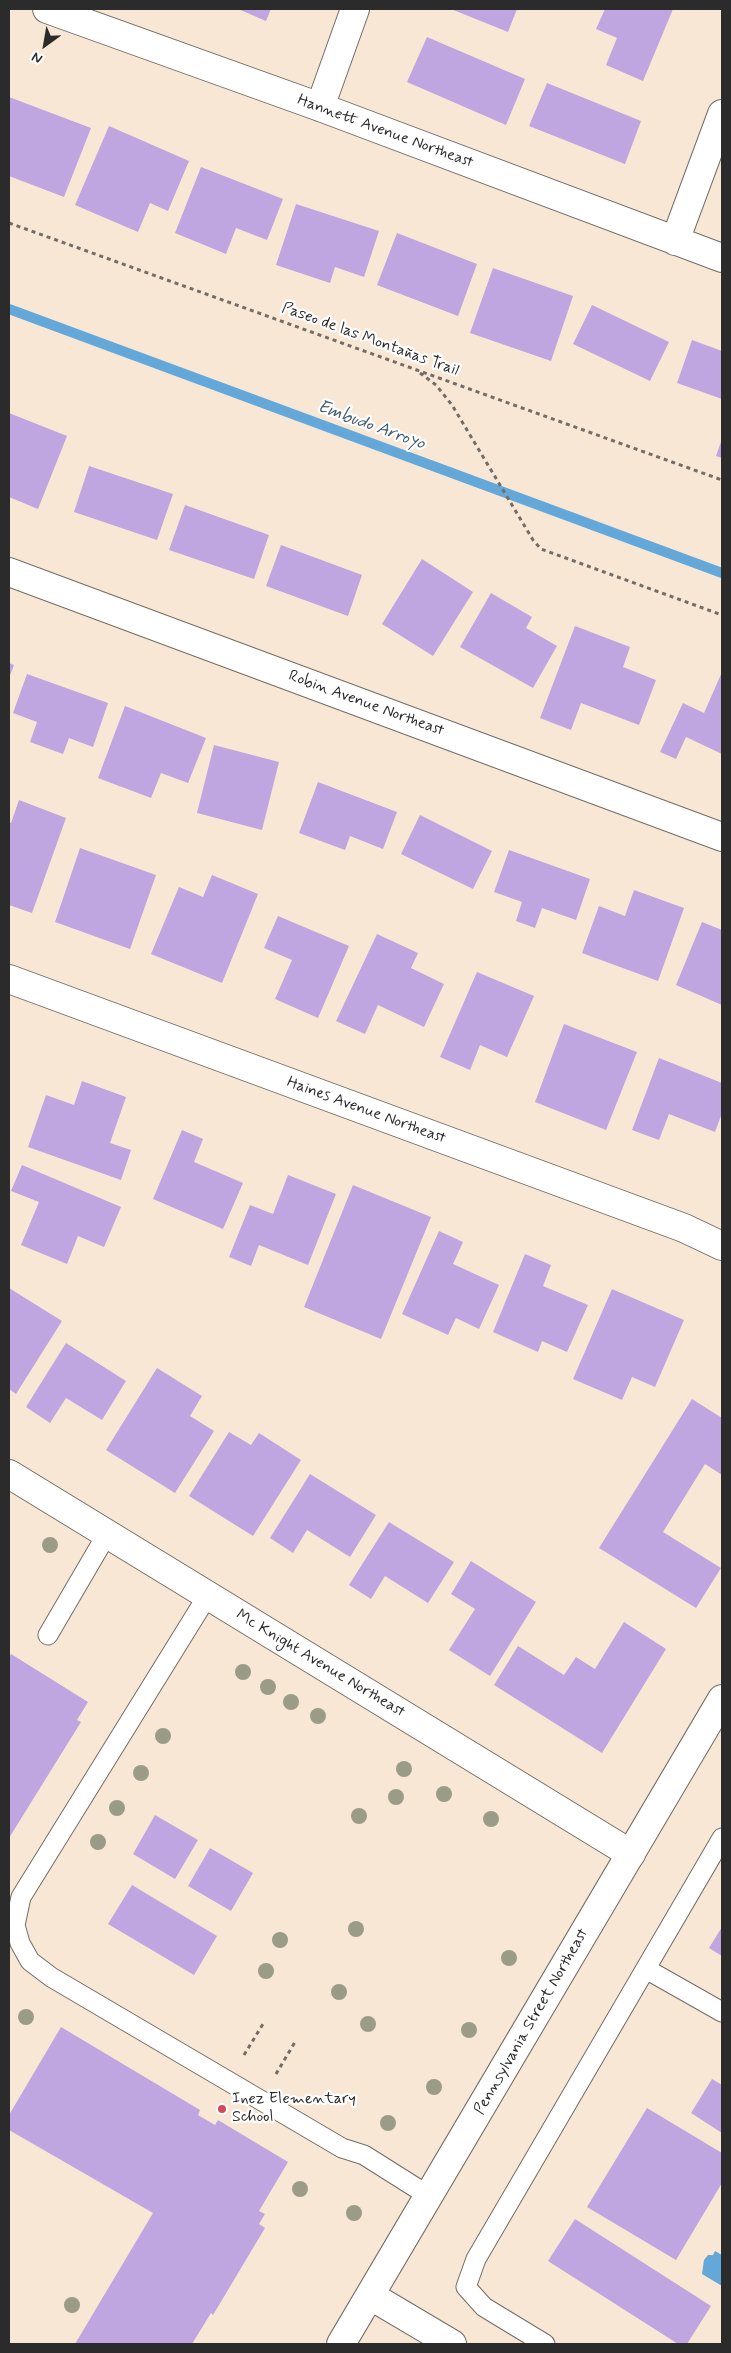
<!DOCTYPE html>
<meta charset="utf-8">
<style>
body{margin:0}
#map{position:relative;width:731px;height:2353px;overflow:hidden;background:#f8e7d5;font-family:Mynerve,sans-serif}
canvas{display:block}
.frame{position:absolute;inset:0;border:10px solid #2b2b2b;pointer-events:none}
.north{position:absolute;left:20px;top:20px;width:50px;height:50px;-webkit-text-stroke:4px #fff;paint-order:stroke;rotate:212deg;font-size:14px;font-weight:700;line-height:20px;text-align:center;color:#2b2b2b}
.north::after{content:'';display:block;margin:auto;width:18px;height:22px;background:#2b2b2b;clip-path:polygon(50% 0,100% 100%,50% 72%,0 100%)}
</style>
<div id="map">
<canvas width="731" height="2353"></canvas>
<div class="frame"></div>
<div class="north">N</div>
</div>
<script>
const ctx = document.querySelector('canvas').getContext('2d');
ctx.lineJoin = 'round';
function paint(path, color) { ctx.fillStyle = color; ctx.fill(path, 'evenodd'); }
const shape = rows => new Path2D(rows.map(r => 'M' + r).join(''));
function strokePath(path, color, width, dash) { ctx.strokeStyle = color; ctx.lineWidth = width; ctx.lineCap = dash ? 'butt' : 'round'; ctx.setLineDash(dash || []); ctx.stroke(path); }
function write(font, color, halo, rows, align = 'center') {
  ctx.font = font + ' Mynerve,sans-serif'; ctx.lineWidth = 4.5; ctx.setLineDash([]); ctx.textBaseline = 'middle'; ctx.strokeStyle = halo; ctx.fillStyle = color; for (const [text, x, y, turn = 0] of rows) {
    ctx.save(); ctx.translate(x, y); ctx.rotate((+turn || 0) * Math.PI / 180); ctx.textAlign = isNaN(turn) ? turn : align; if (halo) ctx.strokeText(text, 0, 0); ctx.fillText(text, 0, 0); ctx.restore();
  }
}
paint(shape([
 [715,2251,722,2255,722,2286,702,2274,704,2260,708,2255,713,2255]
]), '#64a7d9');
strokePath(shape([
 [9,309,722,573]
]), '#64a7d9', 10);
paint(shape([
 [238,9,271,9,266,21],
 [451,9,517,9,508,32],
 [605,9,673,9,643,81,606,65,617,38,596,29],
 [427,37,525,79,506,125,407,82],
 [547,83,641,121,625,164,529,126],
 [9,97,91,128,64,197,9,176],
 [109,126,189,161,168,211,150,203,138,232,75,205],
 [201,167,283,199,267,240,236,228,226,254,175,233],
 [296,204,379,231,364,277,335,267,330,283,276,265],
 [397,233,477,264,458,316,377,285],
 [493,268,573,296,551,361,470,333],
 [592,305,669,342,650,381,573,344],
 [692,340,722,351,722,399,677,383],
 [9,413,67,436,38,509,9,497],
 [722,439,722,458,716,456],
 [89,466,173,494,157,540,74,512],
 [185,505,269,535,254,579,169,550],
 [281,545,362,575,348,616,266,586],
 [422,559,473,592,433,656,382,624],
 [491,593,532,617,526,628,557,646,533,688,460,647],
 [575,626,630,647,623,667,656,680,639,725,581,703,571,730,540,718],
 [9,663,14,665,9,678],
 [722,672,722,754,686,737,676,759,660,752,683,703,704,713],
 [27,674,108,703,93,747,69,738,63,754,30,742,37,722,13,713],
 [125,706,206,738,188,783,161,773,151,798,98,778],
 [214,745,279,762,262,830,197,813],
 [318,782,397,812,383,849,350,836,345,850,299,833],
 [19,800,66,818,32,913,9,905,9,822,11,823],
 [420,815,492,851,473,889,401,854],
 [80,848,156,875,130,949,55,922],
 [509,850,590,879,576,920,542,908,535,928,516,921,522,902,494,892],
 [212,875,258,894,222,983,151,954,179,887,203,897],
 [634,890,684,908,658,981,582,953,599,906,625,916],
 [278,916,349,946,318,1018,275,999,292,960,264,948],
 [702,922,722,930,722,1005,676,985],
 [377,934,418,953,411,968,444,984,424,1027,378,1005,365,1034,336,1021],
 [477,972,534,996,507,1057,480,1045,470,1070,440,1057],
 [564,1024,637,1052,606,1130,535,1102],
 [659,1058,722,1083,722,1113,715,1132,669,1114,659,1140,632,1130],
 [82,1081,126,1097,110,1143,131,1150,121,1180,28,1147,46,1095,74,1105],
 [182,1130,203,1139,194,1162,243,1183,223,1229,153,1199],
 [22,1165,121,1207,104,1247,78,1236,67,1264,21,1245,39,1202,11,1191],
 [288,1175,336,1194,308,1265,259,1245,251,1266,229,1257,250,1205,273,1214],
 [353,1185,431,1217,381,1339,304,1307],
 [439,1231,463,1242,453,1264,499,1285,479,1329,456,1318,448,1335,402,1314],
 [525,1254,551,1265,543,1286,588,1305,567,1352,542,1341,538,1352,493,1332],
 [9,1288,62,1321,16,1394,9,1389],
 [612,1289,684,1320,655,1387,632,1377,622,1400,573,1379],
 [66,1343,126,1381,102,1420,66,1398,50,1423,26,1407],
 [157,1368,202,1396,190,1416,214,1431,175,1493,106,1450],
 [692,1399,722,1418,722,1475,705,1464,663,1532,721,1568,696,1608,599,1548],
 [229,1432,251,1445,259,1433,301,1460,253,1536,189,1496],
 [310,1474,376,1515,350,1557,307,1530,293,1553,270,1538],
 [389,1522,454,1562,428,1603,385,1576,371,1599,349,1585],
 [471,1561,536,1602,490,1676,449,1650,475,1609,451,1594],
 [624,1622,666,1649,602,1753,494,1685,518,1646,564,1675,576,1657,595,1669],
 [11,1654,88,1702,77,1720,81,1722,9,1838,9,1658],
 [155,1815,198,1840,175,1879,133,1854],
 [210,1848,253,1873,231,1911,188,1886],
 [132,1885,217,1936,194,1975,108,1924],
 [722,1927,722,1956,709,1948],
 [61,2027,200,2110,198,2115,215,2125,218,2120,288,2162,259,2211,265,2214,259,2224,265,2228,213,2315,211,2313,192,2344,75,2344,153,2213,9,2130,9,2115],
 [712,2079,722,2085,722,2133,691,2113],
 [647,2108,722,2153,722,2183,676,2260,587,2207],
 [575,2219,711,2306,687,2344,678,2344,548,2261]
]), '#bfa6e0');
const service = shape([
 [208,1595,21,1897,15,1925,20,1943,30,1961,51,1977,342,2148,364,2155,429,2196],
 [48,1635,107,1534],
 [646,1969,722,2012],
 [545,2344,484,2307,466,2287,476,2259,722,1838]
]);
const minor = shape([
 [47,9,320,107,722,258],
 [320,107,355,9],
 [675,241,722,114],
 [9,572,722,837],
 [9,979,684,1228,722,1246],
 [9,1474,631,1854],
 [371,2296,452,2344]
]);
const tertiary = shape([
 [341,2344,722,1699]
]);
strokePath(service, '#736d66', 21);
strokePath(minor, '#736d66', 30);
strokePath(tertiary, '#736d66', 30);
strokePath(shape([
 [9,223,722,480],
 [420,373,436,385,452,405,533,540,541,549,722,615],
 [244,2055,263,2024],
 [276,2074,295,2042]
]), '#736d66', 3, [4, 4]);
strokePath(service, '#fff', 19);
strokePath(minor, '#fff', 28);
strokePath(tertiary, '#fff', 28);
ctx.fillStyle = '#9b9c87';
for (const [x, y] of [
 [50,1545],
 [243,1672],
 [268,1687],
 [291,1702],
 [318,1716],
 [163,1736],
 [404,1769],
 [141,1773],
 [444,1794],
 [396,1797],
 [117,1808],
 [359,1816],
 [491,1819],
 [98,1842],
 [356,1929],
 [280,1940],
 [509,1958],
 [266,1971],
 [339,1992],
 [26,2017],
 [368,2024],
 [469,2030],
 [434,2087],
 [388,2123],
 [300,2189],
 [354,2213],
 [72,2305]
]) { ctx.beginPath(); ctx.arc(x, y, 8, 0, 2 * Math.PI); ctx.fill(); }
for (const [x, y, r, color] of [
 [222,2109,5,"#d1495b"]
]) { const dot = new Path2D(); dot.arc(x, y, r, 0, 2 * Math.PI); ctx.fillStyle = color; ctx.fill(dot); strokePath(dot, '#fff', 2); }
write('16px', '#2b2b2b', '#fff', [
 ["Hannett Avenue Northeast",385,132,20],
 ["Paseo de las Montañas Trail",370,340,20],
 ["Robin Avenue Northeast",366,704,20],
 ["Haines Avenue Northeast",366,1111,20],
 ["Mc Knight Avenue Northeast",320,1664,31],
 ["Pennsylvania Street Northeast",532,2022,-60]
]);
write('16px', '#2b2b2b', '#fff', [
 ["Inez Elementary",232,2100],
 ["School",232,2118]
], 'left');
write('italic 18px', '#425d71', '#fff', [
 ["Embudo Arroyo",371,426,20]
]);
</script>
